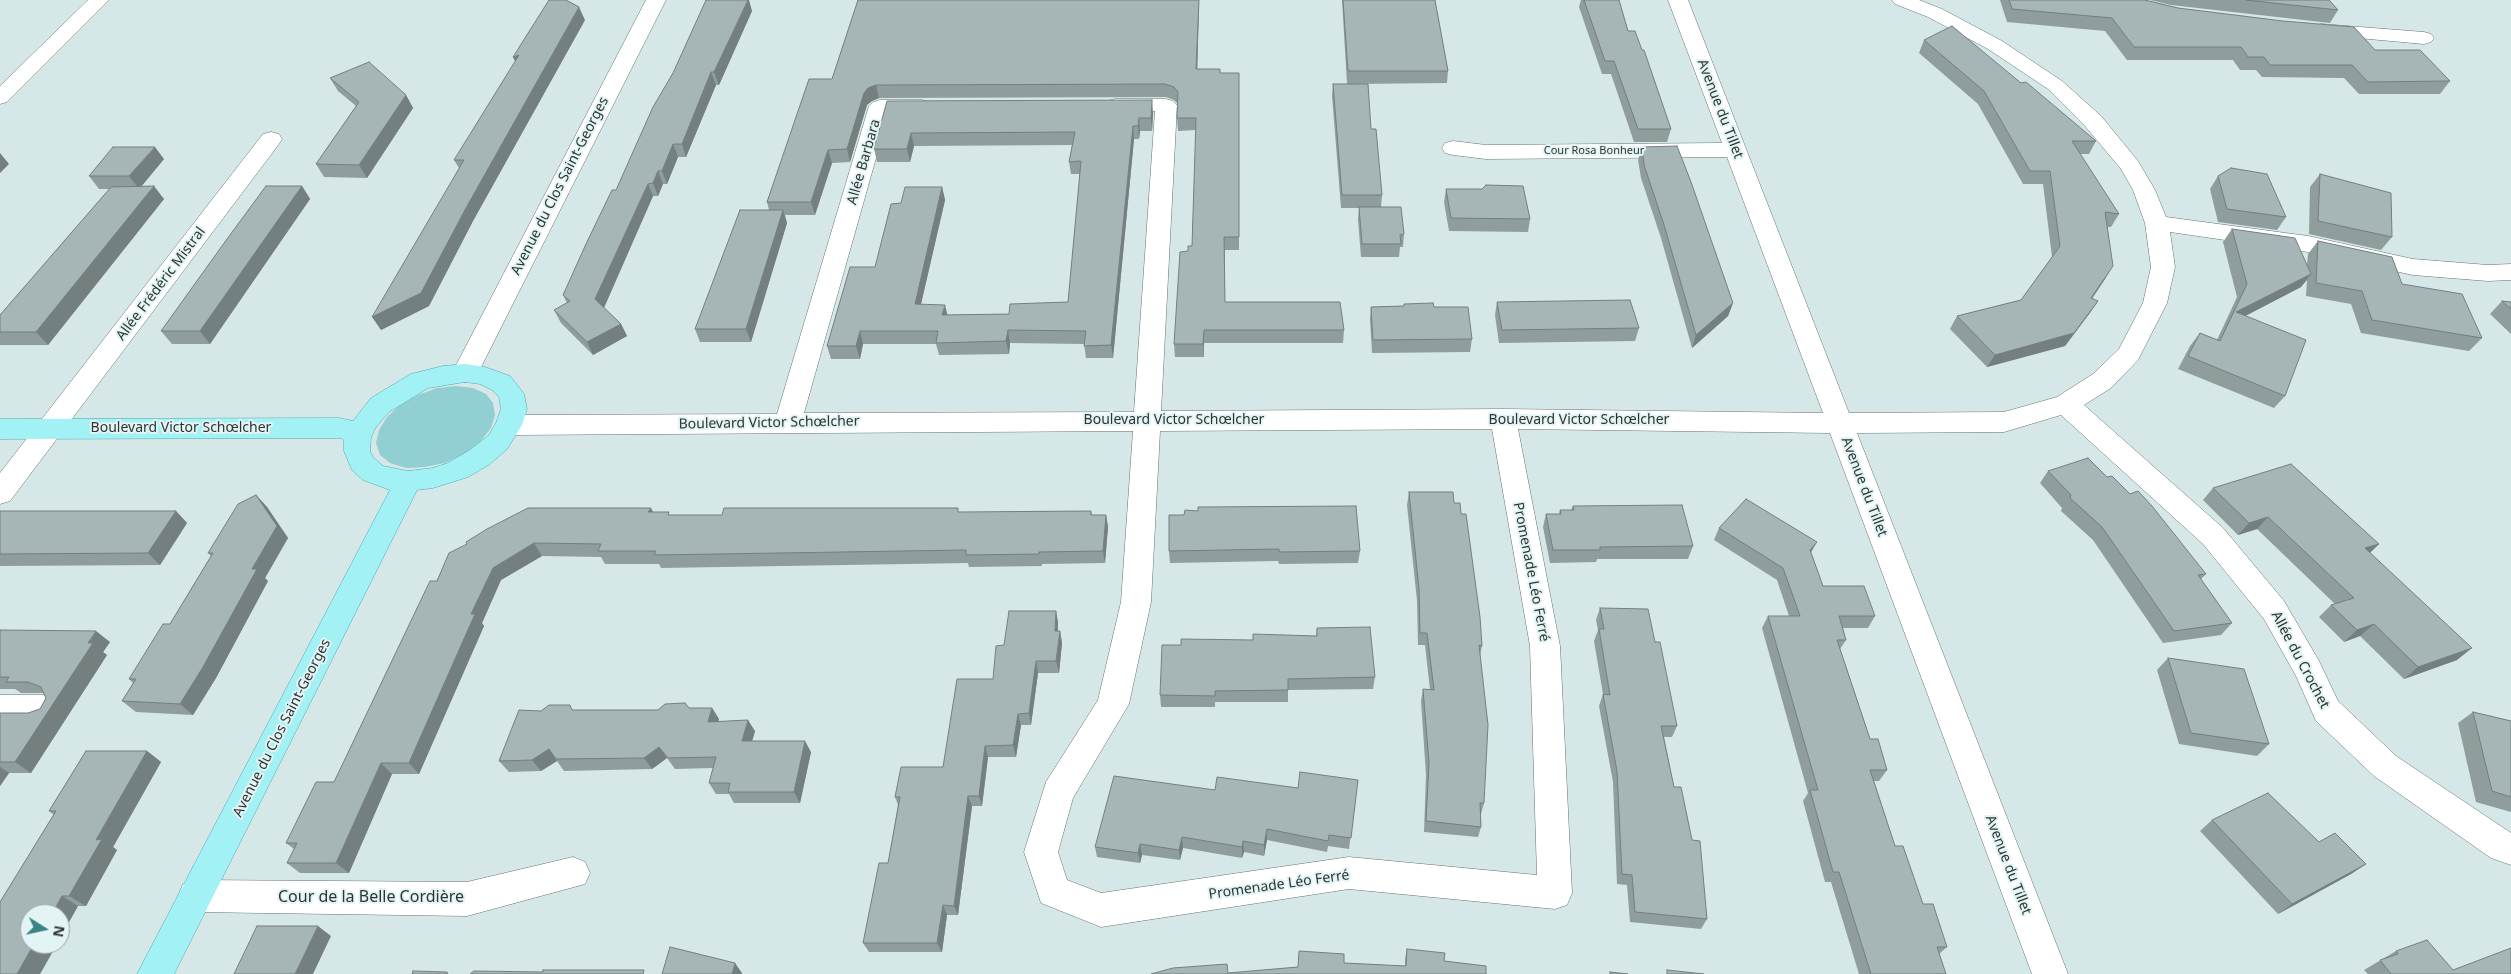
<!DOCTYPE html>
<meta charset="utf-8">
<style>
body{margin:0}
#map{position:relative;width:2511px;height:974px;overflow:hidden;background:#d6e7e7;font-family:"Noto Sans",sans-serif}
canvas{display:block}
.north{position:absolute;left:20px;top:904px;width:50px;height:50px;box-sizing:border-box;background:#e3f4f4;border:1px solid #9ba7a7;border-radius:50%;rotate:100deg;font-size:14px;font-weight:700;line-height:20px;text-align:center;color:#2e3434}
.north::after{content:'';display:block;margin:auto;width:18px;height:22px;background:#3b8386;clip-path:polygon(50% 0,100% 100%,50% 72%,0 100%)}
</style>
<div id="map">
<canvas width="2511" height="974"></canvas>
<div class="north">N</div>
</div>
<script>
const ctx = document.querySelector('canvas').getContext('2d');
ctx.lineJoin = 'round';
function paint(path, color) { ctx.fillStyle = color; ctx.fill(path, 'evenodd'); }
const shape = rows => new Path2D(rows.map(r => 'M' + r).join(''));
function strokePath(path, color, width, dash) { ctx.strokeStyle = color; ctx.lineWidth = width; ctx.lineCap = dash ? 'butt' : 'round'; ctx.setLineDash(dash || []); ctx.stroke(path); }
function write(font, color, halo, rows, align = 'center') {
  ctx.font = font + ' "Noto Sans",sans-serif'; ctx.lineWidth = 4; ctx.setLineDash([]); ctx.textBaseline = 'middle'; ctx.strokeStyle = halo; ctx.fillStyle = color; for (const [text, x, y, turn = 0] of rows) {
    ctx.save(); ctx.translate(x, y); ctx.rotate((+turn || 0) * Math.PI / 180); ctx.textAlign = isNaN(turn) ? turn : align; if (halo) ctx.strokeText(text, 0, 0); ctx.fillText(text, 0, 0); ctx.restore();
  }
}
paint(shape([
 [456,386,473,388,486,394,493,403,495,415,491,428,480,442,464,454,445,463,425,467,406,468,390,463,380,455,376,443,379,430,387,417,401,404,418,395,437,388]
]), '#91cfd2');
const minor = shape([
 [88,0,109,0,7,102,0,104,0,86,88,0],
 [646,0,666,0,478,373,474,379,465,382,456,379,452,373,646,0],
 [1668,0,1688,0,1849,413,2004,412,2057,397,2093,374,2119,349,2143,303,2151,267,2145,223,2133,190,2121,169,2085,126,2048,89,1988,49,1928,17,1895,4,1892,0,1919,0,1942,9,2002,41,2062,81,2101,116,2138,161,2155,190,2166,217,2308,236,2413,259,2488,265,2511,264,2511,280,2488,281,2413,275,2308,252,2170,232,2175,267,2167,303,2138,360,2111,388,2084,405,2223,528,2284,601,2319,661,2338,701,2396,756,2511,833,2511,865,2491,858,2374,776,2316,721,2296,676,2264,619,2203,544,2061,415,2004,432,1857,433,2068,974,2032,974,1830,433,1518,429,1560,646,1572,893,1567,905,1555,909,1349,889,1101,927,1041,903,1024,852,1046,782,1098,700,1121,602,1133,431,509,435,500,432,496,425,500,418,509,415,777,414,869,106,873,102,880,100,922,100,929,102,933,106,929,110,922,112,889,112,804,413,1134,412,1155,111,1108,109,1104,105,1108,101,1115,99,1166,99,1173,101,1177,105,1161,411,1503,409,1823,413,1727,157,1486,159,1453,155,1445,153,1442,148,1445,143,1453,141,1486,145,1722,143,1668,0],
 [1492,429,1530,646,1537,875,1349,857,1101,893,1067,880,1058,852,1073,798,1129,704,1151,602,1160,431,1492,429],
 [2321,24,2424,32,2431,34,2434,38,2431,42,2424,44,2314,34,2311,30,2314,26,2321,24],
 [271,132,279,134,282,139,279,144,10,501,0,504,0,473,263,134,271,132],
 [0,695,43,695,54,699,59,709,54,719,43,723,0,723,0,695],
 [573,857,585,862,590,873,585,884,467,916,195,912,183,908,178,896,183,884,195,880,467,882,573,857]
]);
const major = shape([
 [465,364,485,367,510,376,524,394,527,409,522,425,507,449,490,464,468,477,433,488,417,490,174,974,137,974,390,490,363,480,352,470,344,451,344,441,341,438,0,439,0,419,339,418,353,421,371,398,411,374,443,366,465,364],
 [465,382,480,384,492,390,499,397,501,409,496,423,489,435,470,450,448,463,433,468,408,471,383,466,373,457,370,451,371,437,376,427,389,412,428,388,465,382]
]);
strokePath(minor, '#647373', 1);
strokePath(major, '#50a9ad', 1);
paint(minor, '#fff');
paint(major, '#a1f1f5');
paint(shape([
 [858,0,1199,0,1197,69,1220,73,1239,73,1239,250,1225,250,1225,302,1344,330,1343,343,1204,343,1204,357,1175,357,1174,344,1188,251,1192,246,1196,130,1178,131,1177,118,1178,104,1174,100,1166,97,879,98,872,101,867,105,850,162,832,163,815,215,785,215,787,223,751,342,700,342,695,329,769,210,767,202,832,79],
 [1342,0,1435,0,1448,71,1447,83,1352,84,1371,129,1382,195,1381,207,1404,234,1403,247,1400,247,1399,257,1361,257,1358,220,1359,208,1341,208,1332,96,1333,84,1347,84],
 [1581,0,1619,0,1628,31,1642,50,1671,129,1667,142,1634,142,1611,74,1602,74,1579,7],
 [2000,0,2145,0,2178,8,2375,50,2450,81,2440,94,2359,94,2344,78,2262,77,2256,70,2240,70,2233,60,2127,60,2105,31,2007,22],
 [2150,0,2329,0,2338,10,2330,23,2171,5],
 [752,11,719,85,716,85,686,157,678,157,667,184,663,184,658,196,653,196,604,308,621,324,627,336,593,355,561,323,554,310,567,303,563,295,616,190],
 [585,20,473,221,429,306,381,330,459,168,454,160],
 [1924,40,2021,83,2096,141,2089,154,2080,154,2119,214,2111,227,2108,227,2105,279,2092,299,2098,301,2089,314,2065,346,1987,367,1950,329,1957,316,2021,300,2052,257,2043,184,2023,184,1978,104,1919,53],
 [330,78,406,95,413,108,367,178,324,177,316,164,356,106,338,91],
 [887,101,1153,113,1152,131,1140,131,1139,139,1134,139,1113,358,1086,358,1084,344,1010,343,1009,354,939,355,936,344,863,344,860,359,831,359,827,346,875,267,901,203,942,187,945,200,921,304,947,315,1009,314,1068,302,1080,174,1071,174,1069,162,1072,145,914,146,910,162,877,162,874,149],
 [1642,147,1733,303,1728,316,1692,348,1661,238,1641,178,1638,160],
 [164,159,141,187,164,199,48,345,0,345,0,315,110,189,99,189,89,176],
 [2320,174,2392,237,2381,250,2309,234,2310,187],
 [2218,176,2286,217,2277,230,2218,222,2210,189],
 [302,186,310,199,210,344,172,344,161,331],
 [1446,189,1530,219,1528,232,1449,231,1444,202],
 [2232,229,2307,265,2308,254,2318,241,2402,284,2482,338,2469,351,2361,333,2351,304,2306,296,2307,280,2301,287,2245,316,2285,396,2274,408,2178,369,2190,346,2200,333,2217,340,2237,297,2223,242],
 [2502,301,2511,302,2511,334,2490,314],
 [1497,302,1639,328,1635,341,1499,343,1495,315],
 [1404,304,1434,307,1472,339,1470,352,1372,353,1370,319,1371,307,1404,306],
 [2048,471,2107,477,2206,574,2201,579,2232,623,2221,635,2163,643,2093,540,2061,511,2062,508,2040,483],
 [2213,488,2379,544,2370,553,2457,660,2404,679,2360,636,2344,642,2319,617,2331,605,2335,604,2257,529,2238,535,2203,500],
 [1409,492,1454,503,1461,514,1482,646,1480,655,1484,803,1481,814,1480,814,1481,827,1478,837,1424,832,1426,775,1421,701,1423,689,1430,690,1425,645,1418,645,1417,601,1407,505],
 [256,495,267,507,288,538,265,578,268,581,216,678,193,715,136,712,122,701,133,683,129,679,170,624,211,556,208,553],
 [1573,506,1693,546,1688,559,1597,559,1596,562,1550,563,1543,527,1546,514,1559,514,1560,510,1571,510],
 [0,511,176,511,187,523,160,565,0,566],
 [1091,511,1092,515,1106,515,1108,527,1105,563,1042,564,1042,566,969,567,968,563,661,568,659,564,605,564,601,557,542,556,501,580,482,623,484,626,419,774,392,774,349,873,300,873,287,863,294,849,286,843,334,782,437,581,449,553,653,512,670,515,722,515],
 [1169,515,1360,551,1358,563,1279,564,1278,561,1170,563,1169,551],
 [1719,528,1811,552,1823,586,1875,616,1868,628,1843,628,1846,640,1840,649,1870,739,1887,770,1879,781,1874,781,1895,846,1923,904,1947,947,1939,954,1946,974,1859,974,1831,882,1825,882,1803,801,1808,793,1762,628,1768,616,1789,616,1777,580,1714,540],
 [1600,608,1655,642,1677,726,1672,737,1664,737,1674,787,1707,919,1701,929,1630,922,1627,885,1617,884,1613,782,1599,706,1603,694,1594,641,1598,630,1596,620],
 [1056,611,1058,623,1058,631,1060,631,1062,643,1059,673,1038,673,1031,725,1021,725,1016,757,988,757,982,806,972,806,958,915,947,915,942,952,869,952,863,943,888,863,898,805,895,797,943,767,993,679,1004,645],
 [1317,628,1375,677,1373,689,1288,690,1288,702,1215,702,1215,707,1161,707,1160,695,1181,645,1316,636],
 [0,630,110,642,103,652,107,655,31,773,9,773,0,786,0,713,28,713,40,709,46,698,43,693,21,693,15,689,0,689],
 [2168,658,2269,744,2257,756,2179,744,2157,670],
 [689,708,712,708,719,719,718,721,755,731,752,741,811,752,800,803,734,803,729,794,716,794,709,783,713,768,675,769,667,758,652,769,564,771,557,761,541,771,509,772,499,761,541,711,658,710],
 [2473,712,2511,721,2511,812,2476,802,2458,723],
 [86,751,147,751,161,762,113,847,117,850,86,906,78,906,60,938,60,914,30,914,30,944,57,944,40,974,0,974,0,902,54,815,49,811],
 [1358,780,1349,849,1328,846,1327,852,1267,840,1264,856,1244,852,1242,858,1183,848,1180,860,1142,855,1140,863,1097,857,1095,847,1215,790,1298,788],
 [2212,820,2319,842,2366,864,2351,874,2278,914,2200,831],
 [1407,949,1444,961,1486,966,1228,973,1344,963,1405,966,1405,959],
 [2396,951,2453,970,2511,974,2368,974,2364,970]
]), '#8f9d9d');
paint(shape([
 [748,0,749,0,752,11,719,85,714,72],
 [1199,0,1199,6,1197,81,1196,69],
 [579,7,585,20,473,221,429,306,381,330,372,317,466,208],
 [519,55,519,70,513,57],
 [711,72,716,85,686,157,682,144],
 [876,85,879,98,872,101,867,105,850,162,847,149,864,93,868,88],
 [406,95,413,108,367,178,359,165],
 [1152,100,1153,113,1152,131,1151,118],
 [1139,118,1140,131,1139,139,1138,126],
 [1133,126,1134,139,1113,358,1111,345],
 [911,133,914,146,910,162,907,149],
 [673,144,678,157,667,184,662,171],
 [155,147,164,159,139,189,129,176],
 [828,150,832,163,815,215,811,202],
 [0,153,9,164,0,173],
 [658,171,663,184,658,196,653,183],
 [648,184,653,196,602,312,595,299],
 [154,186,164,199,48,345,36,332],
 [302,186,310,199,210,344,200,331],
 [942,187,945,200,918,317,915,304],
 [783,210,787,223,751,342,746,329],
 [2113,266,2105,279,2083,311,2091,298],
 [2311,274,2301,287,2228,325,2236,312],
 [2098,301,2089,314,2065,346,1987,367,1995,355],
 [1733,303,1728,316,1692,348,1696,335],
 [945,305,948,317,942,315],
 [621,324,627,336,593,355,587,342],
 [1008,330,1010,343,1009,354,1006,341],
 [1204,330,1204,357,1203,344],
 [860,331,863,344,860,359,856,346],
 [256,495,267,507,288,538,265,578,268,581,216,678,193,715,180,704,252,569],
 [651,508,657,520,648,512],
 [176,511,187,523,160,565,148,553],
 [1106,515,1108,527,1105,563,1103,551],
 [2268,517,2257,529,2238,535,2249,523],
 [1817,542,1810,554,1810,550],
 [534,543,542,556,501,580,482,623,484,626,419,774,409,763,471,614,493,568],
 [2379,544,2366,556,2365,548],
 [1056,611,1058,623,1057,643,1055,631],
 [2374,624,2360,636,2344,642,2357,630],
 [96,631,110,642,103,652,107,655,31,773,15,762],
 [1060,631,1062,643,1059,673,1056,661],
 [2472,648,2457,660,2404,679,2418,667],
 [1036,661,1038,673,1031,725,1029,713],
 [712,708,719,719,715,733,708,722],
 [1018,714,1021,725,1016,757,1013,745],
 [748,720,755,731,749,752,742,741],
 [805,741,811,752,800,803,794,792],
 [985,746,988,757,982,806,979,796],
 [659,747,667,758,652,769,644,758],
 [549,749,557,761,541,771,532,760],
 [147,751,161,762,113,847,117,850,86,906,69,896,96,840],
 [381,763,392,774,349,873,336,863],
 [0,767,9,773,0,786],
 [968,796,972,806,958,915,954,906],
 [1267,829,1267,840,1264,856,1264,845],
 [1182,837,1183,848,1180,860,1179,850],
 [1243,841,1244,852,1242,858,1242,847],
 [1140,844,1142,855,1140,863,1138,853],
 [2366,864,2351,874,2278,914,2292,904],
 [62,896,78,906,60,938,60,914,52,914],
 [943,905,947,915,942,952,937,943],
 [318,926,331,936,313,974,295,974],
 [34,944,57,944,40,974,17,974],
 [735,963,742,973,742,974,732,974]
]), '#747f7f');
const building = shape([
 [549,0,566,0,579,7,466,208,421,293,372,317,464,160,454,160,519,55,513,57,549,0],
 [706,0,748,0,714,72,711,72,682,144,673,144,662,171,658,171,653,183,648,184,595,299,621,324,587,342,554,310,570,301,563,295,586,244,612,190,616,190,653,107,673,73,706,0],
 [858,0,1199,0,1196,69,1220,69,1220,73,1239,73,1239,237,1224,237,1225,302,1340,302,1344,330,1204,330,1203,344,1174,344,1180,252,1188,251,1188,246,1192,246,1196,118,1177,118,1178,92,1174,87,1165,84,876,85,868,88,864,93,847,149,828,150,811,202,767,202,809,79,832,79,858,0],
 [1343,0,1435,0,1448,71,1348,71,1343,0],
 [1584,0,1619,0,1628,31,1635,31,1642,50,1644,50,1671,129,1638,129,1614,61,1605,61,1584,0],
 [2009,0,2145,0,2178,8,2283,21,2354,27,2375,50,2420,50,2450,81,2368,82,2352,65,2270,65,2264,57,2248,57,2241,47,2134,47,2112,18,2012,9,2009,0],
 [2246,0,2329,0,2338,10,2246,0],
 [1952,26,2021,83,2026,82,2096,141,2072,141,2119,214,2105,212,2113,266,2091,298,2098,301,2074,333,1995,355,1957,316,2021,300,2060,246,2050,171,2030,171,1984,91,1924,40,1952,26],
 [369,62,406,95,359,165,316,164,359,102,330,78,369,62],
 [1333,84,1368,84,1371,129,1376,129,1382,195,1342,195,1333,84],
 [1152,100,1151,118,1139,118,1138,126,1133,126,1111,345,1084,346,1086,331,1008,330,1006,341,936,343,938,331,860,331,856,346,827,346,850,267,875,267,891,204,901,203,905,187,942,187,915,304,945,305,942,315,1009,314,1010,304,1068,302,1081,161,1069,162,1075,132,911,133,907,149,874,149,887,101,1152,100],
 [1677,146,1691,182,1733,303,1696,335,1664,225,1644,165,1642,147,1677,146],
 [113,147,155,147,129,176,89,176,113,147],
 [2231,168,2267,174,2286,217,2227,209,2218,176,2231,168],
 [2320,174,2391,193,2392,237,2318,221,2320,174],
 [1486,185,1523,186,1530,219,1451,218,1446,189,1482,189,1486,185],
 [154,186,36,332,0,332,0,315,111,187,154,186],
 [266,186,302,186,200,331,161,331,227,239,266,186],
 [1359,207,1401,207,1404,234,1400,235,1401,244,1362,244,1359,207],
 [740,210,783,210,746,329,695,329,740,210],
 [2232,229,2295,238,2311,274,2236,312,2306,340,2285,396,2188,356,2200,333,2220,341,2247,284,2232,229],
 [2318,241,2392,257,2402,284,2462,294,2482,338,2372,320,2362,291,2316,283,2318,241],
 [1630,300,1639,328,1502,330,1497,302,1630,300],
 [2502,301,2511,302,2511,309,2502,301],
 [1433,303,1434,307,1468,307,1472,339,1373,340,1371,307,1404,306,1404,304,1433,303],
 [2088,458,2107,477,2112,476,2130,494,2138,491,2152,506,2206,574,2198,575,2232,623,2174,631,2102,527,2070,498,2071,495,2048,471,2088,458],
 [2291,464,2379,544,2365,548,2472,648,2418,667,2374,624,2357,630,2331,605,2354,598,2268,517,2249,523,2213,488,2291,464],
 [1409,492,1453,492,1454,503,1460,503,1461,514,1466,514,1480,617,1482,646,1479,645,1488,725,1484,803,1480,803,1481,827,1426,821,1429,763,1423,689,1434,690,1427,633,1420,633,1419,589,1409,492],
 [256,495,277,526,252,569,257,569,203,667,180,704,122,701,136,679,129,679,163,624,170,624,213,553,208,553,238,504,256,495],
 [1746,499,1817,542,1810,550,1823,586,1864,586,1875,616,1839,616,1846,640,1837,640,1870,739,1878,739,1887,770,1870,770,1895,846,1903,846,1923,904,1933,904,1947,947,1937,947,1946,974,1871,974,1839,872,1833,872,1810,790,1818,790,1768,616,1800,616,1783,568,1719,528,1746,499],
 [1682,505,1693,546,1600,547,1600,550,1553,550,1546,514,1561,514,1560,510,1574,510,1573,506,1682,505],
 [1356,506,1360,551,1279,552,1279,549,1169,551,1169,515,1184,515,1185,510,1198,511,1198,507,1356,506],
 [528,508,651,508,648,512,669,512,668,515,722,515,724,508,958,508,958,512,1091,511,1091,515,1106,515,1103,551,1039,552,1039,554,966,555,966,550,654,555,656,551,598,551,601,544,534,543,493,568,471,614,475,614,409,763,381,763,336,863,287,863,297,843,286,843,316,782,334,782,430,581,437,581,449,553,467,544,466,542,487,529,528,508],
 [0,511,176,511,148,553,0,554,0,511],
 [1600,608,1648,609,1655,642,1660,642,1677,726,1661,726,1674,787,1681,787,1692,840,1700,841,1707,919,1635,912,1632,875,1622,874,1617,771,1603,694,1610,695,1599,629,1604,629,1600,608],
 [1009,611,1056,611,1055,631,1060,631,1056,661,1036,661,1029,713,1018,714,1013,745,985,746,979,796,968,796,954,906,943,905,937,943,863,943,879,863,888,863,900,797,895,797,901,767,943,767,957,679,993,679,996,646,1004,645,1009,611],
 [1370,627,1375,677,1288,679,1288,690,1215,691,1215,696,1160,695,1162,645,1181,645,1181,639,1253,640,1253,634,1317,636,1317,628,1370,627],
 [0,630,96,631,88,643,93,643,15,762,0,762,0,713,28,713,40,709,46,698,41,687,28,682,6,682,9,677,0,677,0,630],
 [2168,658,2244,669,2269,744,2191,733,2168,658],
 [685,703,689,708,712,708,708,722,748,720,742,741,805,741,794,792,728,792,730,783,709,783,716,757,668,758,659,747,644,758,556,759,549,749,532,760,499,761,519,710,541,711,549,705,570,705,572,710,658,710,665,704,685,703],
 [2473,712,2511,721,2511,797,2492,791,2473,712],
 [86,751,147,751,96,840,102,839,69,896,62,896,52,914,30,914,30,944,34,944,17,974,0,974,0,902,56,811,49,811,86,751],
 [1300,772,1358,780,1351,838,1329,835,1328,841,1267,829,1264,845,1243,841,1242,847,1182,837,1179,850,1140,844,1138,853,1095,847,1114,776,1215,790,1217,777,1298,788,1300,772],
 [2268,793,2319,842,2335,833,2366,864,2292,904,2212,820,2268,793],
 [257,926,318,926,295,974,234,974,257,926],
 [2427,940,2453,970,2511,948,2511,974,2391,974,2380,960,2398,954,2396,951,2427,940],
 [670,947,735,963,732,974,662,974,670,947],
 [1407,949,1445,953,1444,961,1486,966,1486,974,1151,974,1173,968,1227,964,1228,973,1298,967,1299,951,1344,954,1344,963,1406,966,1407,949],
 [543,970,644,970,643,974,470,974,474,971,543,972,543,970],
 [1667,970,1704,974,1667,974,1667,970],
 [413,971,447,972,448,974,412,974,413,971],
 [1610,972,1628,974,1610,974,1610,972]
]);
paint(building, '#a6b6b6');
strokePath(building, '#747f7f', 1);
write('11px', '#2e3434', '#e3f4f4', [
 ["Cour Rosa Bonheur",1594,151]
]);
write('14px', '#2e3434', '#e3f4f4', [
 ["Avenue du Tillet",1720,109,69],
 ["Allée Barbara",864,162,-74],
 ["Avenue du Clos Saint-Georges",560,186,-63],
 ["Allée Frédéric Mistral",161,284,-53],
 ["Boulevard Victor Schœlcher",1174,420],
 ["Boulevard Victor Schœlcher",1579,420],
 ["Boulevard Victor Schœlcher",769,423,-1],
 ["Boulevard Victor Schœlcher",181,428],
 ["Avenue du Tillet",1864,487,69],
 ["Promenade Léo Ferré",1531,572,79],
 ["Allée du Crochet",2300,660,62],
 ["Avenue du Clos Saint-Georges",282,728,-63],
 ["Avenue du Tillet",2008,865,69],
 ["Promenade Léo Ferré",1279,885,-8]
]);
write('16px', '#2e3434', '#e3f4f4', [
 ["Cour de la Belle Cordière",371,897]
]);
</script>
